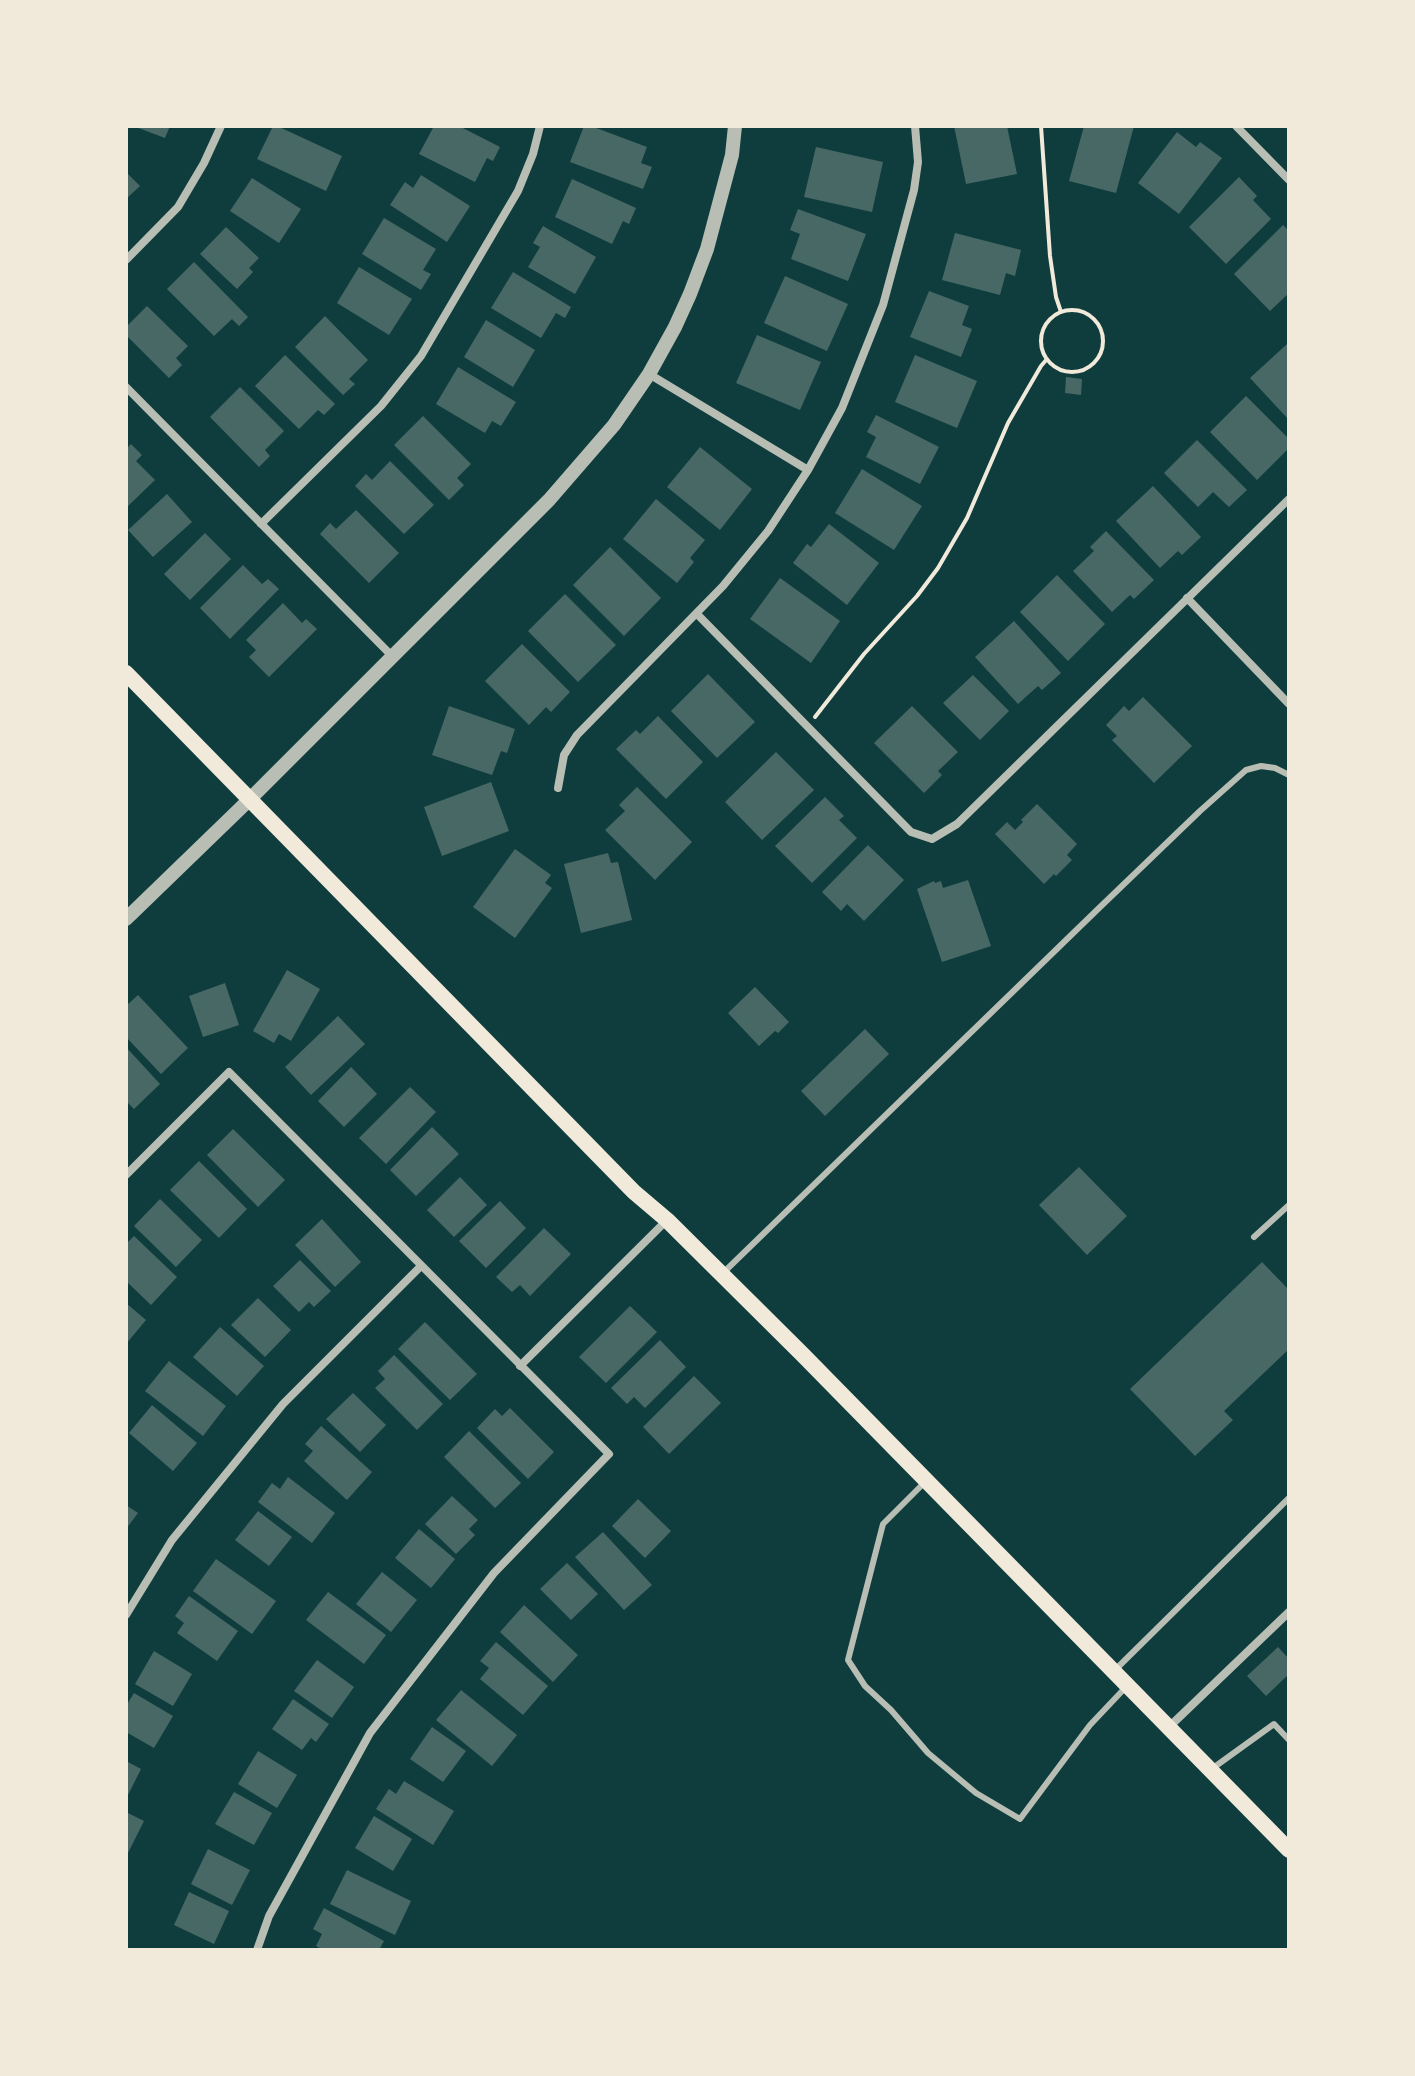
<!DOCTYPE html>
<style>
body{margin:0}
#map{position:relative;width:1415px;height:2076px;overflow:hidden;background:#0f3d3e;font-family:Poppins,sans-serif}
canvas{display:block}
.frame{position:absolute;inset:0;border:128px solid #f1e9da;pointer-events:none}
</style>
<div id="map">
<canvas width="1415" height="2076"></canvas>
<div class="frame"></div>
</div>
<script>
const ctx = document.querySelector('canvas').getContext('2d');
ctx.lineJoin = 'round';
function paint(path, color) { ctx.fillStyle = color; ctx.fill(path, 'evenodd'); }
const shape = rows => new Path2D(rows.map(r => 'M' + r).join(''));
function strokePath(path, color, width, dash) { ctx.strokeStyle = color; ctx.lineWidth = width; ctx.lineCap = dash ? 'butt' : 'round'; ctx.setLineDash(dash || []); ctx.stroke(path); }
paint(shape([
 [133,126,170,126,165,138],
 [273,126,277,126,342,156,326,191,257,159],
 [434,126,459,126,500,147,493,161,487,158,475,182,419,154],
 [584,126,591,126,647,147,641,163,652,167,643,189,570,162],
 [954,126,1007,126,1017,174,966,184],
 [1084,126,1134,126,1116,193,1069,181],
 [1177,132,1196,147,1200,142,1222,158,1179,214,1138,183],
 [816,147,883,162,872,212,804,197],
 [126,172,140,186,126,199],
 [421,175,470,206,447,242,390,205,405,182,413,188],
 [1239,177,1257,196,1253,200,1271,219,1226,264,1189,227],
 [252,178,301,209,279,243,230,211],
 [572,179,636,208,629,224,623,221,612,244,555,217],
 [798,209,866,234,848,281,791,259,800,234,790,230],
 [384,218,436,249,423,270,431,274,421,290,362,254],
 [1283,225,1289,231,1289,293,1270,311,1234,274],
 [543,226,596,257,575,294,528,267,540,247,533,243],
 [226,227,259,258,249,268,253,272,237,289,200,254],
 [955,233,1021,250,1015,276,1006,273,1000,295,942,280],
 [194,262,248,317,239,326,232,319,214,336,167,289],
 [359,267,412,299,389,335,337,303],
 [513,272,571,307,565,318,556,313,541,338,491,308],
 [785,276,848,304,827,351,764,323],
 [929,291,969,306,962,325,972,329,961,357,910,337],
 [147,306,188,346,176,358,182,365,169,378,126,335,126,327],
 [325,316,368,360,349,379,355,384,343,395,295,347],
 [486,320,535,350,513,387,464,357],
 [757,335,821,362,800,410,736,383],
 [1287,344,1289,346,1289,420,1250,378],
 [285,355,335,404,324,415,318,410,299,429,255,386],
 [915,355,977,381,957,428,895,402],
 [458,367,516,402,501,426,492,421,485,433,436,404],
 [1066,377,1082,379,1081,395,1065,393],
 [240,387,284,431,265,450,270,456,259,467,210,417],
 [1246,396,1289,439,1289,448,1257,480,1210,432],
 [876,415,939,447,920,484,866,457,876,437,867,432],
 [423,416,471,464,457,478,464,485,449,500,394,445],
 [1197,440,1247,490,1229,507,1213,492,1198,507,1164,473],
 [131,444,142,455,136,461,155,480,126,508,126,449],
 [700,447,752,489,720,530,667,487],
 [390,461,434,505,404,534,355,486,366,474,372,480],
 [862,469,922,506,894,550,835,513],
 [1153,486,1201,537,1182,555,1178,551,1160,568,1116,521],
 [167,494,192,522,153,557,128,530],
 [656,499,705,540,690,558,694,562,677,583,623,539],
 [356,510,399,553,369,583,320,534,330,523,336,529],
 [829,524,879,563,847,605,793,563,807,544,811,547],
 [1106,531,1154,580,1134,599,1130,595,1112,612,1073,571,1094,551,1090,547],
 [205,533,231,559,190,600,164,574],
 [610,547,661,598,624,636,573,585],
 [243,565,262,584,268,579,279,589,230,639,200,608],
 [1057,575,1105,624,1068,661,1020,612],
 [780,578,840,621,811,663,750,619],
 [565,594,616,645,578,682,528,631],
 [283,603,302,623,306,619,317,629,269,677,249,657,256,650,246,640],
 [1014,621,1061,673,1042,690,1038,686,1018,704,975,657],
 [522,644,570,692,551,712,546,707,529,725,485,681],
 [708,674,755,722,717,758,671,711],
 [973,675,1009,711,980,740,943,703],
 [1143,697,1192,746,1154,783,1112,740,1117,736,1106,725,1124,706,1129,711],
 [449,706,515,729,507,753,501,751,492,775,432,755],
 [912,706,958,752,938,771,942,775,924,793,874,743],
 [658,716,703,762,666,799,616,749,636,730,640,734],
 [776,752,814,790,762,840,725,802],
 [491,782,509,831,442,856,424,807],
 [637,787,692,842,655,880,605,830,625,811,619,805],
 [825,797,844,816,839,820,857,838,812,883,775,846],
 [1037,804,1077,844,1067,855,1072,860,1056,876,1054,874,1044,884,995,834,1007,822,1015,830,1023,822,1021,820],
 [868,845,904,880,864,921,847,904,841,911,822,892],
 [515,849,551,875,545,883,552,888,515,938,473,907],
 [608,853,611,863,618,862,632,920,581,933,564,864],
 [968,880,991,946,942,962,917,889,934,881,935,883,941,881,943,888],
 [287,970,320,989,291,1041,279,1034,274,1043,253,1031],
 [225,983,239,1025,203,1037,189,996],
 [755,987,789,1022,778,1033,775,1031,759,1046,728,1013],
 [138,995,188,1048,161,1074,126,1037,126,1006],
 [338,1016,365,1044,311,1095,285,1067],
 [865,1029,889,1054,825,1116,801,1091],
 [126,1047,160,1084,134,1109,126,1101],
 [351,1067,377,1094,344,1127,318,1101],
 [410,1087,436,1112,386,1164,359,1138],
 [432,1127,459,1154,416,1196,390,1170],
 [233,1129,285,1180,258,1207,207,1155],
 [199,1161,247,1209,219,1238,170,1190],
 [1079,1167,1127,1216,1087,1255,1039,1205],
 [460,1177,487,1205,454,1237,427,1210],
 [160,1199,202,1240,176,1267,134,1226],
 [500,1201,526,1228,486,1268,459,1241],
 [322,1219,361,1262,335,1287,295,1245],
 [544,1228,571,1254,530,1296,520,1285,512,1292,496,1277],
 [134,1236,177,1277,151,1305,126,1281,126,1244],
 [300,1260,331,1291,314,1307,309,1302,299,1312,273,1286],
 [1262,1262,1289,1290,1289,1349,1224,1411,1233,1420,1195,1456,1130,1389],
 [258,1298,291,1330,265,1357,231,1325],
 [126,1303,146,1320,126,1344],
 [630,1306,657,1332,606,1383,579,1357],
 [425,1322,477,1374,450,1400,398,1349],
 [220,1327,264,1366,237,1396,193,1357],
 [660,1340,686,1367,645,1408,634,1397,627,1404,611,1388],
 [394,1355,443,1404,417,1430,375,1388,385,1379,378,1371],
 [169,1361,226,1406,203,1436,145,1391],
 [694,1376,721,1403,669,1454,643,1427],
 [353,1393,386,1425,360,1452,326,1419],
 [152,1405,197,1443,173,1471,129,1433],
 [510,1408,554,1452,528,1479,477,1428,495,1409,502,1416],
 [321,1426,372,1472,347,1500,304,1461,313,1451,305,1444],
 [469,1431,521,1483,495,1508,444,1457],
 [288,1477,335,1513,312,1543,258,1502,272,1483,280,1489],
 [452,1496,478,1520,469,1529,475,1535,456,1554,425,1524],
 [638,1499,671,1531,645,1558,612,1526],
 [126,1505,138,1513,126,1529],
 [258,1511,292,1537,269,1566,235,1540],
 [419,1529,455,1559,431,1588,395,1558],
 [603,1532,652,1585,624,1610,575,1557],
 [216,1559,276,1601,252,1634,193,1591],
 [567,1563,598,1594,571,1620,540,1589],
 [382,1572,417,1600,391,1632,356,1604],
 [328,1592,386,1635,364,1664,306,1620],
 [189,1596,238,1631,217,1661,177,1633,184,1623,175,1616],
 [524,1605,578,1655,553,1682,500,1632],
 [496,1642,548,1686,523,1715,480,1679,489,1668,480,1661],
 [1278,1647,1289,1659,1289,1674,1266,1696,1247,1676],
 [154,1651,192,1674,173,1706,135,1684],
 [317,1660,354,1687,332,1718,294,1691],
 [461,1690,517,1735,492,1766,436,1720],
 [134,1693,173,1716,154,1748,126,1732,126,1706],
 [293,1699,329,1724,316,1742,311,1738,302,1750,272,1729],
 [432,1727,466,1751,443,1782,410,1759],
 [258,1751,297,1775,277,1808,238,1784],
 [126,1761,141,1769,126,1799],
 [404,1781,454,1811,433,1845,376,1809,389,1789,396,1794],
 [234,1792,272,1813,254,1845,215,1824],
 [126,1812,144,1821,126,1857],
 [374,1816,412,1839,393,1871,355,1848],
 [208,1849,250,1870,232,1905,191,1884],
 [347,1870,411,1901,395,1935,330,1904],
 [189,1892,229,1911,214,1944,174,1925],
 [324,1908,384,1941,379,1950,323,1950,316,1946,322,1934,313,1929]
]), '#486865');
strokePath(shape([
 [1041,126,1050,256,1056,297,1061,312],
 '1041 341a31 31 0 1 1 62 0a31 31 0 1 1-62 0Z',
 [815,717,864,654,917,596,938,568,967,518,1008,423,1041,366,1047,359]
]), '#f1e9da', 4);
strokePath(shape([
 [1254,1237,1289,1205],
 [724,1272,1097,910,1200,811,1246,770,1261,766,1275,768,1289,775],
 [925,1482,883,1524,848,1660,865,1686,891,1710,928,1753,976,1793,1020,1819,1090,1725,1125,1688],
 [1114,1671,1289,1498],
 [1213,1768,1274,1724,1289,1740]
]), '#b8beb3', 6);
strokePath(shape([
 [1236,126,1289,180],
 [126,260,178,207,204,163,221,126],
 [649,374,808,470],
 [126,387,392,656],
 [261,524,381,406,421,356,518,191,533,154,540,126],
 [1187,598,1289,704],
 [697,614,911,832,932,839,957,824,1289,499],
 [558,788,564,755,577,735,723,586,768,531,808,470,842,408,883,305,914,190,918,162,915,126],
 [126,1175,229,1072,609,1454,494,1573,370,1733,269,1916,257,1950],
 [520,1366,667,1220],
 [126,1615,172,1540,283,1404,421,1266],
 [1169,1727,1289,1612]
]), '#b8beb3', 8);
strokePath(shape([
 [126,919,250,799,549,500,614,425,649,374,675,327,690,294,707,249,732,155,735,126]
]), '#b8beb3', 14);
strokePath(shape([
 [126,673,634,1192,667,1220,802,1354,1289,1850]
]), '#f1e9da', 16);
</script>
